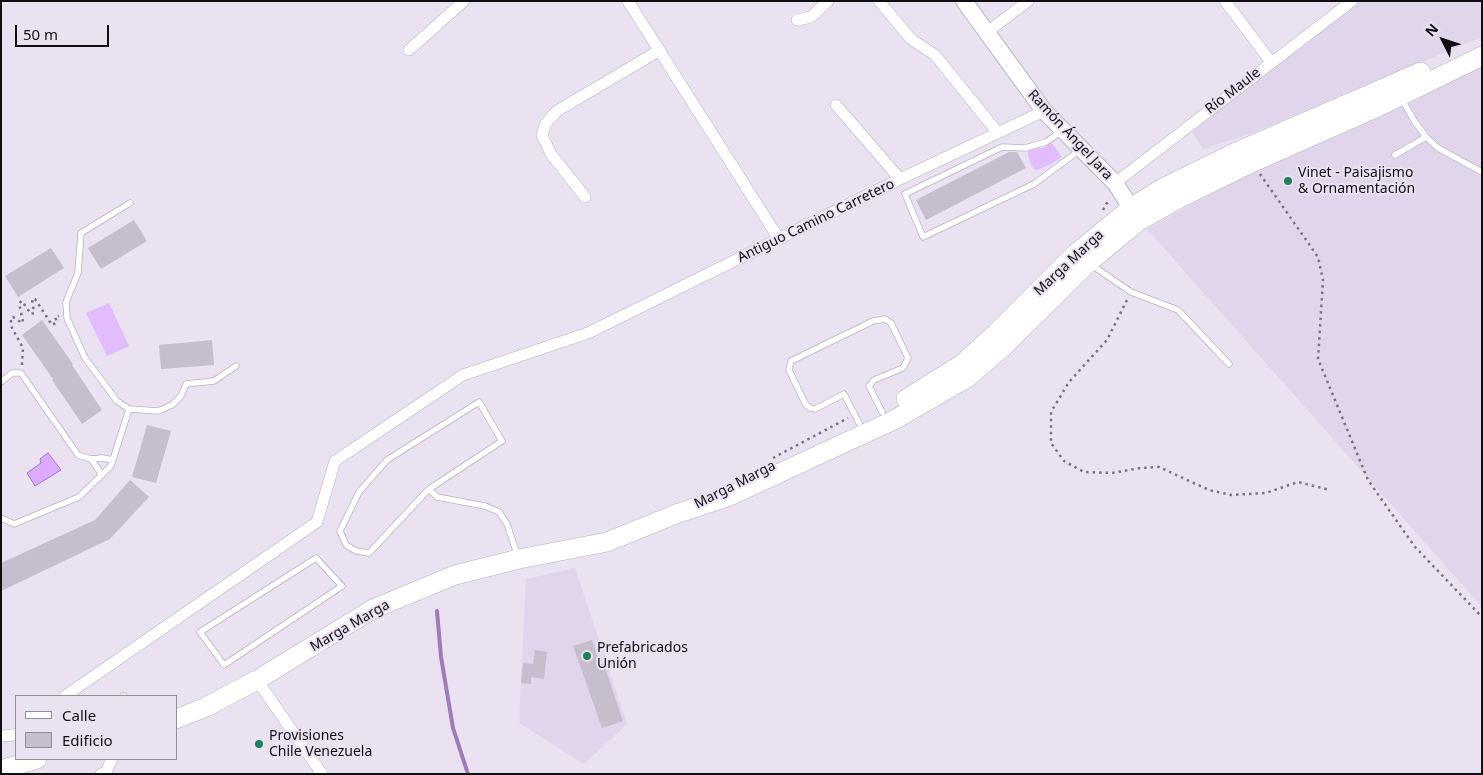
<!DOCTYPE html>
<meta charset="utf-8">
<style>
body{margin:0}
#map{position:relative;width:1483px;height:775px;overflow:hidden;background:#eae1f1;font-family:"Noto Sans",sans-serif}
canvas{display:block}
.frame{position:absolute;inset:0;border:2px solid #110e13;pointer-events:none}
.legend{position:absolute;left:15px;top:695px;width:162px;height:65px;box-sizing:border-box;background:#eae1f1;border:1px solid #938d98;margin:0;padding:6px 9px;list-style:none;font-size:15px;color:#110e13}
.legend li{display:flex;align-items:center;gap:10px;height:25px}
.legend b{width:25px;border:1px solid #938d98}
.north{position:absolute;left:1418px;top:15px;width:50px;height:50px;-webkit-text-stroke:4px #eae1f1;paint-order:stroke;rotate:311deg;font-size:14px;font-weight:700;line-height:20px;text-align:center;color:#110e13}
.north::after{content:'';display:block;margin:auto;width:18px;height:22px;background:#110e13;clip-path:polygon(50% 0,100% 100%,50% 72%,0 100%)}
.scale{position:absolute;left:15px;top:25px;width:94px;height:22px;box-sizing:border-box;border:2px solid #110e13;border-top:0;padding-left:6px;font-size:15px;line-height:18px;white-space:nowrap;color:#110e13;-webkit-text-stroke:4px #eae1f1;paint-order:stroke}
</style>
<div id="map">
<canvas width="1483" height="775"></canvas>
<div class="frame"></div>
<ul class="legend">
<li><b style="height:6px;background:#fff"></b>Calle</li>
<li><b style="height:14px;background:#c6becc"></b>Edificio</li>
</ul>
<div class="north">N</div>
<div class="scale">50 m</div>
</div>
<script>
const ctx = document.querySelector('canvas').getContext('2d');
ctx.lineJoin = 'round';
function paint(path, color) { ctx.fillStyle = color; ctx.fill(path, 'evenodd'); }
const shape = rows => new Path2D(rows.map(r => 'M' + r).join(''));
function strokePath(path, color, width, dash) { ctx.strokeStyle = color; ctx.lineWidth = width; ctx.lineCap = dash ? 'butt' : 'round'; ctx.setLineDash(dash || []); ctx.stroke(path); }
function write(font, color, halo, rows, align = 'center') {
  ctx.font = font + ' "Noto Sans",sans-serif'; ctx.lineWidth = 4; ctx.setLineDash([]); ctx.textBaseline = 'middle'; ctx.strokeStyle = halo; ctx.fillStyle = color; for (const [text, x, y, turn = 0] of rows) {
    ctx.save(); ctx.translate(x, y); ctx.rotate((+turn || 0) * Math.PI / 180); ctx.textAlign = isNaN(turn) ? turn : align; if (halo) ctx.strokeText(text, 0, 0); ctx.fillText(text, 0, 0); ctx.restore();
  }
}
paint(shape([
 [1360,1,1482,1,1482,37,1252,133,1203,149,1192,132],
 [1482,67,1482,607,1147,229,1289,151,1417,100,1441,85],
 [575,568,627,724,584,764,519,723,526,579]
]), '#e1d5eb');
paint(shape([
 [1051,142,1062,157,1049,165,1036,170,1033,168,1028,157,1028,152,1031,149,1043,148],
 [109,303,129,346,107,356,86,313]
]), '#e2bcfc');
const water = shape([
 [48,453,61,470,35,486,27,473,41,463,40,459,48,453]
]);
paint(water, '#dcaafe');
strokePath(water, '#9f7bb8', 1);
strokePath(shape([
 [437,611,441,657,453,728,468,774]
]), '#9f7bb8', 4);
paint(shape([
 [1009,152,1017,152,1026,168,926,220,916,200],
 [134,220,147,241,101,269,88,248],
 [51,248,64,268,18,297,5,276],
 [42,320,73,364,72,365,102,410,82,424,52,380,53,379,22,335],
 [212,340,214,365,161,369,159,345],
 [147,425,171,431,156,483,132,477],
 [130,480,149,497,110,539,1,591,1,563,95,520],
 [592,640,600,665,604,664,623,721,602,728,573,646],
 [535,650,547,652,544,679,531,677,531,684,521,683,523,663,533,664]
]), '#c6becc');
const lane = shape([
 [1401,98,1415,122,1426,137,1438,148,1482,172],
 [1062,131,1046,142,1025,148,1002,147,905,194,923,237,1034,184,1080,150],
 [1395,155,1426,137],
 [130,203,81,233,78,273,66,302,67,318,85,358,117,401,129,409,158,411,172,405,181,396,186,384,214,381,236,366],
 [1090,264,1131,292,1178,310,1229,364],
 [1,382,12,373,21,373,78,455,91,459,102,458,113,460],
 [859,423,844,394,815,409,810,408,806,405,789,370,791,361,873,321,885,319,891,323,908,358,903,368,874,380,869,386,882,412],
 [91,459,102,475],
 [429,489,369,553,356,551,346,545,340,531,359,492,387,460,479,402,502,441,429,489,437,497,485,506,499,512,507,524,518,557],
 [1,518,14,524,79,497,111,466,129,409],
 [316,558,342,586,224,665,200,632,316,558],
 [123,696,124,696]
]);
const street = shape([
 [628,1,779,239],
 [879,1,911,39,935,55,998,133],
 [1225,1,1271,62],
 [797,20,811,17,828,1],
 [986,33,1028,1],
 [409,50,464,1],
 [836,105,900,179],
 [1115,183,1352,1],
 [585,197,551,154,542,135,546,123,557,111,660,50],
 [257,680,322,774],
 [65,696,317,522,335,461,463,375,588,333,900,179,1044,111],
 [1,736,14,735,16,734],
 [101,774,106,772,112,759]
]);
const secondary = shape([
 [964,1,1044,111,1115,183,1138,219]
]);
const primary = shape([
 [906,399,962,364,996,333,1075,254,1131,208,1161,189,1234,153,1421,72],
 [176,719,206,707,257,680,373,609,455,575,519,559,607,542,676,514,730,496,894,420,967,378,1003,347,1088,263,1139,221,1180,198,1251,163,1382,105,1482,56],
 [1,770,37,759]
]);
strokePath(lane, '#b9b1bf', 7);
strokePath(street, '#b9b1bf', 12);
strokePath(secondary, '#b9b1bf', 18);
strokePath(primary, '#b9b1bf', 20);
strokePath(shape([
 [1260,174,1318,257,1323,280,1318,359,1368,480,1415,547,1482,617],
 [1103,210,1106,204,1110,201],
 [1127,300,1107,340,1069,382,1051,412,1051,443,1064,461,1084,472,1112,473,1140,468,1159,467,1209,490,1231,495,1266,493,1298,482,1330,490],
 [22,365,23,348,11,326,11,318,13,317,22,323,23,322,19,303,22,301,31,314,34,313,32,299,35,299,52,325,57,322,55,317,59,316],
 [773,458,848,418]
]), '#7b757f', 2.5, [2.5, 4]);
strokePath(lane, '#fff', 5.5);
strokePath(street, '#fff', 11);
strokePath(secondary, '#fff', 16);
strokePath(primary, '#fff', 19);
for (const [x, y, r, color] of [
 [1288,181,5,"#208159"],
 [587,656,5,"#208159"],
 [259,744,5,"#208159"]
]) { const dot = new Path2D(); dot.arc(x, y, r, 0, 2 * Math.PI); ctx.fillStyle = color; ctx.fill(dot); strokePath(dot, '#eae1f1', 2); }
write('14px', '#110e13', '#eae1f1', [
 ["Río Maule",1233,91,-38],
 ["Ramón Ángel Jara",1070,135,47],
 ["Antiguo Camino Carretero",816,221,-26],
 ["Marga Marga",1069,263,-43],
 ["Marga Marga",735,485,-27],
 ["Marga Marga",350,626,-30]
]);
write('14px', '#110e13', '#eae1f1', [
 ["Vinet - Paisajismo",1298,173],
 ["& Ornamentación",1298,189],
 ["Prefabricados",597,648],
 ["Unión",597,664],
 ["Provisiones",269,736],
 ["Chile Venezuela",269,752]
], 'left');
</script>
